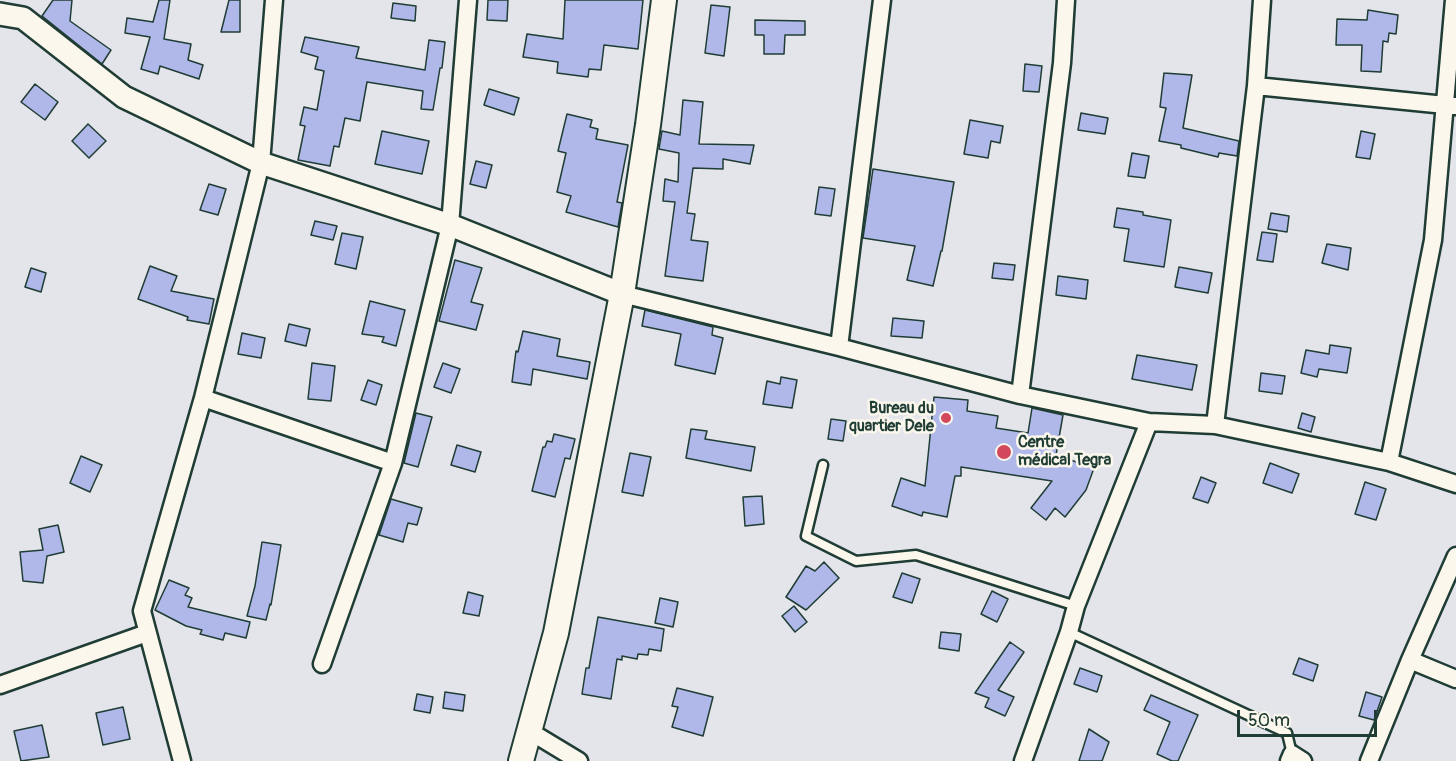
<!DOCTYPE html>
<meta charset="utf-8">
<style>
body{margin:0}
#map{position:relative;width:1456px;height:761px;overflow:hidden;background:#e4e4eb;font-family:Pangolin,sans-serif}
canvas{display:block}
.scale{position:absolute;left:1237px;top:710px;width:140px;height:27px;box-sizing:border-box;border:3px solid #1f3d34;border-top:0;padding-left:8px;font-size:18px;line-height:21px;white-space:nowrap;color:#1f3d34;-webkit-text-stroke:4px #fbf7ec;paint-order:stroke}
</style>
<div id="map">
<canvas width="1456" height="761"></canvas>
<div class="scale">50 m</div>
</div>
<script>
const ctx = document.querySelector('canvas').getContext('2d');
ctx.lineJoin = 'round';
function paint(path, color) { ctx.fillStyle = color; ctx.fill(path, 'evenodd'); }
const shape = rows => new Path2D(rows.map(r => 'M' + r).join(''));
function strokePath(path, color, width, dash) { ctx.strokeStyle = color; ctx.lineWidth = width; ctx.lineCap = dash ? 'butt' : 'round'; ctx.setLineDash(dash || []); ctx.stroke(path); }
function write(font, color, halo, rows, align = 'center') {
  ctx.font = font + ' Pangolin,sans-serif'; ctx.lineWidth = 5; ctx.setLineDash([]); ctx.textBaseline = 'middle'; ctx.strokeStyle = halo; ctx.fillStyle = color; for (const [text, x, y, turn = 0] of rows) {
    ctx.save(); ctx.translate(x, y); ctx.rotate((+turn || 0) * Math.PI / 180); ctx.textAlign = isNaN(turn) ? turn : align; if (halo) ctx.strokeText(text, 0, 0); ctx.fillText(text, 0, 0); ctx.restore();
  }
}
const building = shape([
 [53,0,72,0,70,21,111,50,102,64,42,16,53,0],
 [159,0,170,0,164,39,191,44,188,60,203,65,199,79,160,66,158,74,141,69,150,37,125,33,127,18,153,22,159,0],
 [229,0,240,0,240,32,221,32,229,0],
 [488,0,508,0,507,21,487,20,488,0],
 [565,0,643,0,638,49,604,45,601,70,589,69,588,77,557,73,558,62,523,57,527,34,563,39,565,0],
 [393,3,416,6,415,21,391,18,393,3],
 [711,5,730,7,724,56,705,53,711,5],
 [1368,10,1398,15,1396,34,1389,33,1388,42,1383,41,1381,72,1361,71,1362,45,1336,45,1337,19,1367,20,1368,10],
 [755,20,805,21,805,35,785,35,784,54,764,54,764,35,755,35,755,20],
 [305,37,359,47,356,58,425,70,429,40,445,42,442,68,440,68,433,110,421,109,423,91,367,82,360,121,345,118,339,147,334,146,330,166,298,160,305,126,300,125,304,107,317,110,324,71,315,69,318,57,301,52,305,37],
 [1025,64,1042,66,1039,92,1023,91,1025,64],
 [1164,73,1192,75,1183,128,1239,141,1237,156,1219,153,1218,157,1181,148,1181,145,1159,141,1166,108,1160,107,1164,73],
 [35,84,58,102,45,120,21,102,35,84],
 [489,89,519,98,514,115,484,105,489,89],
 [683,100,703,102,699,144,754,145,750,164,723,159,723,169,693,168,687,213,695,214,691,240,708,242,703,281,665,276,675,202,663,201,665,179,678,182,679,153,659,149,662,131,680,135,683,100],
 [1081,113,1108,118,1105,134,1078,130,1081,113],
 [567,114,592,120,590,127,598,129,596,139,628,145,617,202,622,203,618,227,566,212,571,196,557,192,566,153,558,151,567,114],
 [970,120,1003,126,1000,143,991,141,988,158,964,154,970,120],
 [88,124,106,141,89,158,72,141,88,124],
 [382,131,429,141,422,174,375,164,382,131],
 [1361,131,1375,134,1370,159,1356,157,1361,131],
 [1132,153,1149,156,1145,178,1128,176,1132,153],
 [476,161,492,165,486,188,470,184,476,161],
 [873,169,954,182,942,251,941,251,933,286,907,280,915,246,863,238,873,169],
 [209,184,226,189,218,215,200,210,209,184],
 [819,187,835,189,831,216,815,214,819,187],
 [1117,208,1143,212,1143,215,1171,220,1164,267,1124,261,1129,229,1114,227,1117,208],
 [1271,213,1289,216,1287,232,1268,229,1271,213],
 [315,221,337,226,333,240,311,235,315,221],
 [1262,232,1277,234,1273,262,1257,260,1262,232],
 [342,233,363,237,356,269,335,264,342,233],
 [1327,244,1351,248,1348,270,1322,263,1327,244],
 [455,260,482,268,471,302,483,305,476,330,439,321,455,260],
 [994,263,1015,265,1013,280,992,278,994,263],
 [150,266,177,276,171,291,214,299,209,324,187,320,188,317,138,299,150,266],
 [1179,267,1212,273,1208,293,1175,287,1179,267],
 [31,268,46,273,41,292,25,287,31,268],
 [1058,276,1088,280,1086,299,1056,295,1058,276],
 [370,301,405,310,396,346,382,342,384,337,362,334,370,301],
 [645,310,713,327,712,335,723,338,715,374,675,365,681,334,642,326,645,310],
 [893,318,924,321,922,338,891,336,893,318],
 [289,324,310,329,306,346,285,341,289,324],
 [523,331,560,339,557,356,590,362,587,379,533,369,531,385,512,382,516,351,518,352,523,331],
 [242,333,265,338,261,358,238,354,242,333],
 [1330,345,1351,348,1347,373,1319,369,1317,377,1301,373,1306,350,1329,354,1330,345],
 [1137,355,1197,365,1192,390,1132,379,1137,355],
 [312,363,335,366,331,401,308,399,312,363],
 [443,363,460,369,451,393,434,387,443,363],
 [1261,373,1285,376,1282,394,1259,391,1261,373],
 [781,377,797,380,792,408,763,404,767,381,780,384,781,377],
 [368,380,382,385,376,405,361,400,368,380],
 [934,397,968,400,967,411,998,416,996,428,1028,433,1032,408,1063,415,1056,455,1094,468,1086,490,1065,517,1055,508,1046,520,1031,508,1052,481,961,467,961,476,955,476,947,517,923,512,922,516,892,506,901,478,925,486,934,397],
 [416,413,432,417,418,467,404,463,416,413],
 [1302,413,1315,417,1311,432,1298,428,1302,413],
 [831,419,846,421,843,441,828,439,831,419],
 [691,429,707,431,705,439,755,447,751,471,686,458,691,429],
 [554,434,575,439,570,459,565,458,555,497,532,491,543,447,545,447,547,441,552,442,554,434],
 [457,445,481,452,475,472,451,465,457,445],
 [630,453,651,457,643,496,622,492,630,453],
 [81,456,102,465,90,492,70,483,81,456],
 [1270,463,1299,474,1292,493,1263,483,1270,463],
 [1201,477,1216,483,1208,503,1193,498,1201,477],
 [1365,482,1386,489,1376,520,1355,514,1365,482],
 [762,496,764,524,745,526,743,497,762,496],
 [391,499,422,508,417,525,408,523,403,542,379,535,391,499],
 [58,525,64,552,47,556,43,583,23,581,20,552,43,550,39,529,58,525],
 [262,542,281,545,271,605,270,604,266,620,247,616,255,586,262,542],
 [824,562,839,578,806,610,786,597,806,566,815,571,824,562],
 [902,573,920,579,912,603,893,597,902,573],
 [169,580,189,588,185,595,192,598,188,607,250,622,246,638,225,633,223,640,200,634,202,630,186,626,155,610,169,580],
 [992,591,1008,599,997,622,981,614,992,591],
 [468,592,483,596,479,616,463,613,468,592],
 [660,598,678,602,673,627,655,623,660,598],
 [794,606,807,622,795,632,782,616,794,606],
 [598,617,664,629,661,651,649,649,648,655,638,654,637,659,622,656,622,660,617,659,611,699,582,694,586,668,589,668,598,617],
 [941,632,961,634,959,651,939,648,941,632],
 [1010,642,1024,652,998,690,1014,697,1005,716,985,707,989,698,975,693,1010,642],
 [1299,658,1318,665,1313,681,1293,674,1299,658],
 [1080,668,1102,676,1097,692,1074,684,1080,668],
 [677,688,713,697,703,736,672,727,678,707,672,706,677,688],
 [445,692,465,695,463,711,443,708,445,692],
 [1366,692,1382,697,1374,720,1359,716,1366,692],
 [417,694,433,697,430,713,414,710,417,694],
 [1151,695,1198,715,1178,761,1172,761,1157,754,1170,722,1144,710,1151,695],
 [123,707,130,739,103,745,96,713,123,707],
 [42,725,49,757,21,761,14,731,42,725],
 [1089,729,1109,742,1102,761,1079,761,1089,729]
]);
paint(building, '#b0b8e9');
strokePath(building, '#1f3d34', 1.5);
const service = shape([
 [823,465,806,536,856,561,916,555,1076,606],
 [1069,632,1287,733,1292,754]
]);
const minor = shape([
 [1256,86,1455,106],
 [622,294,839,347,1020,395,1149,422,1215,425,1389,462,1456,484],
 [839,347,882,0],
 [1020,395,1062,63,1066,0],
 [203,398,393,463],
 [1215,425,1256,86,1262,0],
 [1389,462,1433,240,1454,0],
 [1410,660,1456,679],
 [322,664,393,463,450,225,468,0],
 [0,685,147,633],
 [531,732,579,761],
 [182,761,142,611,203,398,261,163,274,0],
 [1023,761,1069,632,1076,606,1149,422],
 [1289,761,1292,754,1303,761],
 [1369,761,1410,660,1456,556]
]);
const tertiary = shape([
 [0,14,23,18,124,97,261,163,450,225,622,294]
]);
const secondary = shape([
 [521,761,556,633,622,294,648,125,664,0]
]);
strokePath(service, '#1f3d34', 13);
strokePath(minor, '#1f3d34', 21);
strokePath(tertiary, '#1f3d34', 26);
strokePath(secondary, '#1f3d34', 28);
strokePath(service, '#fbf7ec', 8);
strokePath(minor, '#fbf7ec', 16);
strokePath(tertiary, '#fbf7ec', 21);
strokePath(secondary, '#fbf7ec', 24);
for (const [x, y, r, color] of [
 [946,418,6,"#d1495b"],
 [1004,452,8,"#d1495b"]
]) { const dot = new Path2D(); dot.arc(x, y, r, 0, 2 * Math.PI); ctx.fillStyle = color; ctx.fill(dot); strokePath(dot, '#fbf7ec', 2); }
write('bold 16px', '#1f3d34', '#fbf7ec', [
 ["Bureau du",934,409],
 ["quartier Dele",934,427],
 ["Centre",1018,443,"left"],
 ["médical Tegra",1018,461,"left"]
], 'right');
</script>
